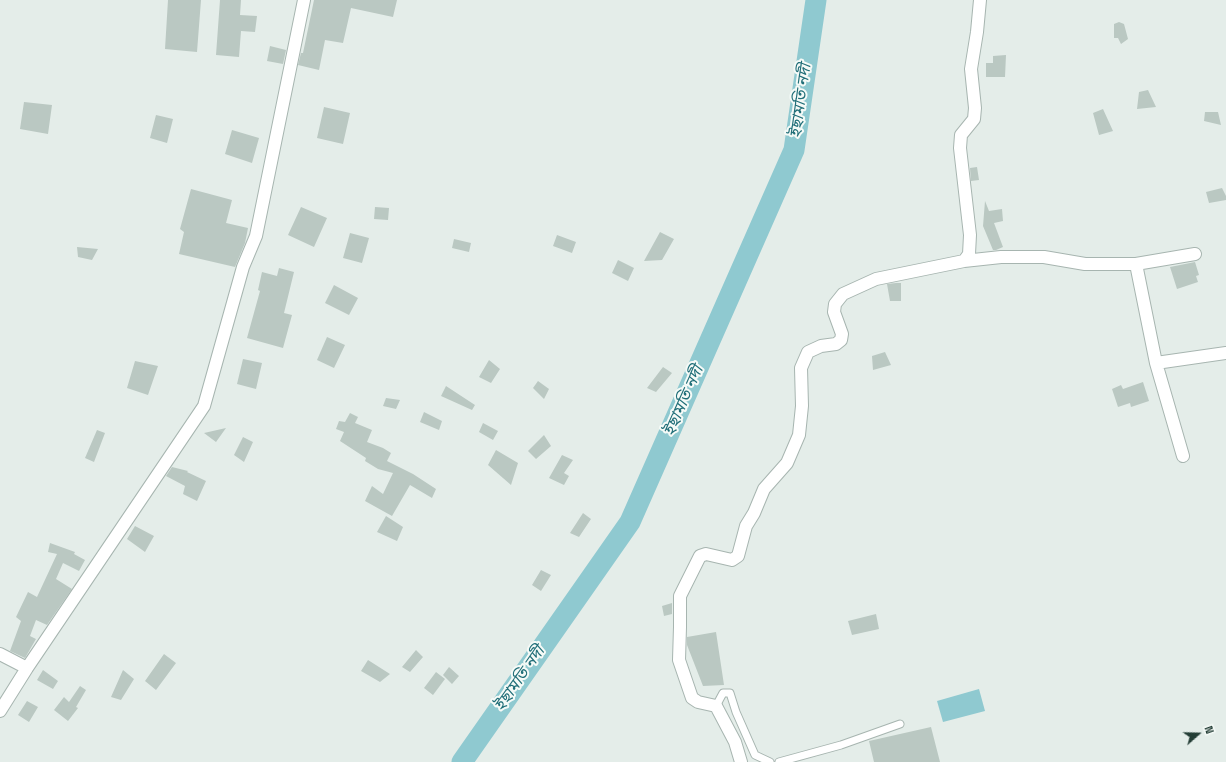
<!DOCTYPE html>
<meta charset="utf-8">
<style>
body{margin:0}
#map{position:relative;width:1226px;height:762px;overflow:hidden;background:#e4ede9;font-family:"Space Grotesk",sans-serif}
canvas{display:block}
.north{position:absolute;left:1178px;top:714px;width:40px;height:40px;-webkit-text-stroke:3px #f5faf7;paint-order:stroke;rotate:70deg;font-size:11px;font-weight:700;line-height:16px;text-align:center;color:#243e36}
.north::after{content:'';display:block;margin:auto;width:14px;height:18px;background:#243e36;clip-path:polygon(50% 0,100% 100%,50% 72%,0 100%)}
</style>
<div id="map">
<canvas width="1226" height="762"></canvas>
<div class="north">N</div>
</div>
<script>
const ctx = document.querySelector('canvas').getContext('2d');
ctx.lineJoin = 'round';
function paint(path, color) { ctx.fillStyle = color; ctx.fill(path, 'evenodd'); }
const shape = rows => new Path2D(rows.map(r => 'M' + r).join(''));
function strokePath(path, color, width, dash) { ctx.strokeStyle = color; ctx.lineWidth = width; ctx.lineCap = dash ? 'butt' : 'round'; ctx.setLineDash(dash || []); ctx.stroke(path); }
function write(font, color, halo, rows, align = 'center') {
  ctx.font = font + ' "Space Grotesk","Noto Sans Bengali",sans-serif'; ctx.lineWidth = 4; ctx.setLineDash([]); ctx.textBaseline = 'middle'; ctx.strokeStyle = halo; ctx.fillStyle = color; for (const [text, x, y, turn = 0] of rows) {
    ctx.save(); ctx.translate(x, y); ctx.rotate((+turn || 0) * Math.PI / 180); ctx.textAlign = isNaN(turn) ? turn : align; if (halo) ctx.strokeText(text, 0, 0); ctx.fillText(text, 0, 0); ctx.restore();
  }
}
paint(shape([
 [979,689,985,711,943,722,937,701]
]), '#8fc9d0');
strokePath(shape([
 [462,762,630,522,794,150,816,0]
]), '#8fc9d0', 21);
paint(shape([
 [168,0,201,0,197,52,165,49],
 [220,0,241,0,240,15,257,16,255,32,241,31,239,57,216,55],
 [314,0,397,0,393,17,351,8,343,43,325,40,319,70,298,65,301,53,303,53],
 [1119,22,1124,24,1128,39,1121,44,1118,38,1114,38,1114,24],
 [270,46,286,50,283,64,267,61],
 [1006,55,1005,77,986,77,986,63,993,63,993,56],
 [1148,90,1156,107,1137,109,1139,92],
 [24,102,52,105,48,134,20,129],
 [324,107,350,113,343,144,317,138],
 [1103,109,1113,131,1099,135,1093,113],
 [1205,112,1218,112,1221,125,1204,121],
 [156,115,173,119,167,143,150,138],
 [232,130,259,138,252,163,225,154],
 [977,167,979,180,971,181,970,168],
 [1222,188,1226,196,1226,200,1209,203,1206,192],
 [191,189,232,200,226,223,248,228,245,243,235,267,179,254,184,232,180,229],
 [985,201,989,211,1002,209,1003,221,994,223,1003,247,996,250,993,250,983,226],
 [301,207,327,218,314,247,288,235],
 [375,207,389,208,388,220,374,219],
 [660,232,674,239,662,260,644,261],
 [350,233,369,238,362,263,343,258],
 [557,235,576,242,572,253,553,246],
 [454,239,471,243,469,252,452,248],
 [77,247,98,249,92,260,78,257],
 [618,260,634,268,628,281,612,273],
 [1195,262,1199,275,1196,276,1198,282,1177,289,1170,267],
 [279,268,294,272,284,313,292,315,283,348,247,338,260,291,258,290,262,272,277,276],
 [896,283,901,283,901,301,890,301,887,284],
 [334,285,358,298,349,315,325,303],
 [327,337,345,345,334,368,317,360],
 [885,352,891,365,873,370,872,356],
 [243,359,262,363,256,389,237,384],
 [489,360,500,369,491,383,479,377],
 [135,361,158,366,148,395,127,388],
 [663,367,672,373,656,392,647,388],
 [538,381,549,389,544,399,533,388],
 [1143,382,1149,401,1131,407,1130,403,1118,407,1112,389,1121,385,1123,389],
 [446,386,475,405,472,410,441,396],
 [386,398,400,400,396,409,383,406],
 [424,412,442,421,439,430,420,422],
 [350,413,358,417,355,423,372,430,367,442,383,448,391,453,387,461,413,474,436,489,432,498,410,485,392,516,365,501,372,486,383,494,393,473,378,469,365,461,366,458,340,441,344,432,336,429,339,421,345,422],
 [483,423,498,431,493,440,479,432],
 [226,428,216,442,204,433],
 [97,430,105,433,94,462,85,458],
 [544,435,551,446,536,459,528,451],
 [243,437,253,442,244,462,234,455],
 [496,450,518,463,511,485,488,465],
 [562,455,573,460,564,473,569,476,564,485,549,478],
 [172,467,188,471,187,472,206,481,197,501,183,494,185,486,166,476],
 [583,513,591,519,579,537,570,533],
 [386,516,403,527,397,541,377,532],
 [135,526,154,536,145,552,127,539],
 [50,543,75,552,74,554,85,560,79,571,63,563,56,579,72,589,47,625,36,620,30,636,36,639,25,658,10,651,21,621,16,617,28,592,37,597,57,554,48,552],
 [541,570,551,575,541,591,532,585],
 [672,603,672,614,664,616,662,606],
 [876,614,879,629,852,635,848,621],
 [716,632,724,685,703,686,687,645,687,637],
 [416,650,423,657,410,672,402,667],
 [164,654,176,663,156,690,145,681],
 [368,660,390,674,380,682,361,671],
 [449,667,459,676,452,684,443,675],
 [43,670,58,681,53,689,37,680],
 [123,670,134,679,121,700,111,697],
 [436,672,445,679,433,695,424,688],
 [80,686,86,690,76,707,78,708,68,721,54,710,64,697,69,702],
 [27,701,38,707,29,722,18,715],
 [931,727,940,762,874,762,869,741]
]), '#bac8c2');
const lane = shape([
 [716,706,723,693,730,693,736,712,755,755,770,762],
 [779,762,841,745,900,724]
]);
const street = shape([
 [964,261,1001,257,1044,257,1085,264,1136,264,1195,254],
 [1136,264,1156,363,1183,456],
 [1156,363,1226,353],
 [0,654,27,668],
 [0,711,27,668,204,406,243,267,256,236,304,0],
 [741,762,735,742,716,706,698,702,692,698,679,660,680,627,680,596,700,556,706,554,732,560,738,556,746,526,754,513,764,489,787,463,799,435,802,406,801,368,808,352,821,346,836,344,841,340,842,334,834,312,835,304,843,294,876,279,964,261,969,254,970,235,960,148,961,135,974,119,975,108,971,69,977,32,980,0]
]);
strokePath(lane, '#a7b5b0', 9);
strokePath(street, '#a7b5b0', 14);
strokePath(lane, '#fff', 7);
strokePath(street, '#fff', 12);
write('italic 16px', '#206e78', '#f5faf7', [
 ["ইছামতি নদী",801,101,-82],
 ["ইছামতি নদী",684,401,-66],
 ["ইছামতি নদী",520,679,-55]
]);
</script>
